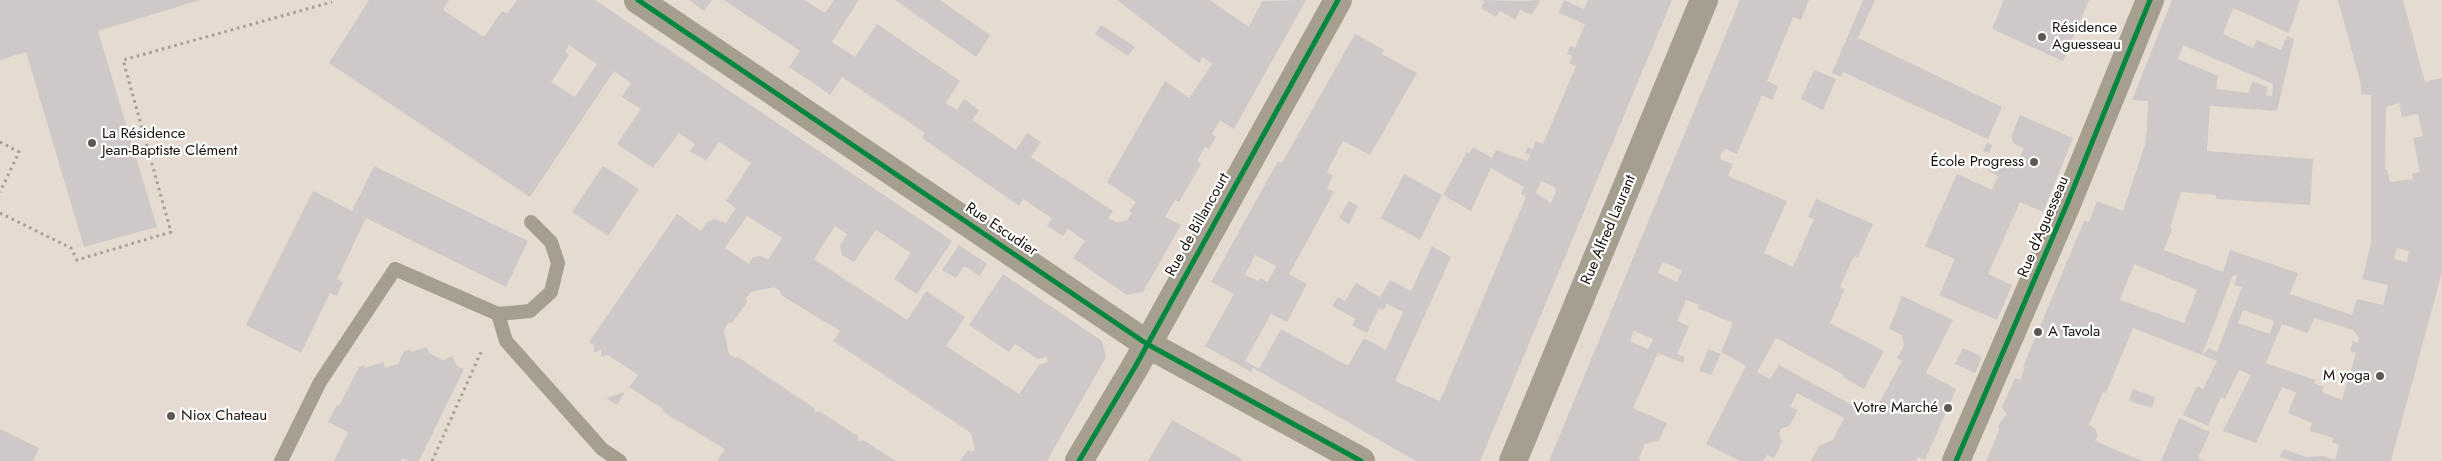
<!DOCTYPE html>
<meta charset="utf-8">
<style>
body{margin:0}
canvas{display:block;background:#e6dbd1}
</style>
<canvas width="2442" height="461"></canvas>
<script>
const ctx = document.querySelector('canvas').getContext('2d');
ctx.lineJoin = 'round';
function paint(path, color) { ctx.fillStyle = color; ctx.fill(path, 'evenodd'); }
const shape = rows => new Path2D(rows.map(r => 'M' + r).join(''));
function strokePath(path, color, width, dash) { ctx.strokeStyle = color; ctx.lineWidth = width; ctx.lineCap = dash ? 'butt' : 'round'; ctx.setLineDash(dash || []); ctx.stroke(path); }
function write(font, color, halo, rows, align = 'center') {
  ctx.font = font + ' Jost,sans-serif'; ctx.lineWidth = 4.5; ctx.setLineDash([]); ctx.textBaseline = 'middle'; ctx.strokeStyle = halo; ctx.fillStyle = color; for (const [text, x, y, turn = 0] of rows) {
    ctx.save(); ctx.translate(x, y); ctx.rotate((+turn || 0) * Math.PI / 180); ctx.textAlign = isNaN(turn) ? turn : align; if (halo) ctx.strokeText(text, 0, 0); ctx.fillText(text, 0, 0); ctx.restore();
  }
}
paint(shape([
 [0,0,200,0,98,31,157,227,84,247,26,52,0,60],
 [369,0,449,0,443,10,484,37,502,11,507,14,517,0,595,0,952,241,917,294,894,279,911,253,876,230,854,262,842,255,840,245,847,234,835,226,814,259,907,320,926,291,965,317,946,346,1019,394,1039,365,1048,362,1047,357,1038,359,1015,344,1009,352,969,325,1003,274,1102,341,1106,357,1047,461,960,461,968,450,972,452,975,449,971,433,833,341,840,331,781,295,780,291,774,287,751,292,746,298,747,302,733,322,728,323,724,330,729,354,735,358,738,357,814,408,815,413,819,411,858,436,859,442,863,440,896,461,717,461,725,449,663,412,663,409,629,387,638,375,608,355,601,357,601,350,594,353,594,345,589,342,677,214,701,231,706,223,714,219,726,223,736,208,726,201,751,163,719,142,706,161,690,151,695,144,679,133,653,168,617,144,641,109,622,97,631,83,614,71,530,197,329,63],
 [569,45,597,64,575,97,551,82,569,55,565,51],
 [747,216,782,238,768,260,761,256,753,257,749,264,725,248],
 [689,0,712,0,704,11],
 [724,0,805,0,825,13,834,0,857,0,858,1,832,42,855,57,877,24,960,81,946,103,957,110,964,99,979,110,972,120,1016,150,1027,133,1041,142,1031,157,1113,211,1108,218,1116,222,1126,221,1132,213,1129,211,1136,202,1107,182,1165,81,1189,98,1212,64,1203,57,1199,63,1117,0,1210,0,1249,27,1262,1,1306,0,1234,129,1220,120,1212,134,1216,137,1209,149,1205,147,1197,161,1201,164,1179,202,1175,200,1165,217,1181,225,1143,292,1127,295,1073,258,1085,241,1068,229,1063,236,1047,226,1052,219,1047,215,1023,199,1019,206,922,138,925,133,842,77,830,95,813,83,789,67,800,51],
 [895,0,940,0,990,35,976,57],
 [1481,0,1525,1,1540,0,1532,15,1520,10,1515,20,1500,11,1496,17,1481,8,1484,2],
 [1564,0,1584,9,1588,0,1672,0,1480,461,1416,461,1253,368,1251,372,1205,346,1234,294,1211,282,1278,161,1282,163,1355,34,1384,50,1382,54,1417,73,1370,155,1343,141,1327,172,1333,176,1327,188,1334,192,1289,274,1307,284,1287,322,1271,314,1245,361,1259,369,1281,329,1348,366,1364,338,1386,350,1403,312,1387,304,1383,310,1379,308,1367,333,1352,325,1356,319,1332,306,1338,297,1345,301,1356,283,1380,297,1390,280,1411,291,1432,246,1451,257,1395,381,1440,401,1526,197,1521,194,1524,187,1491,168,1471,211,1443,195,1467,152,1470,153,1473,147,1492,158,1496,150,1527,161,1530,155,1525,153,1528,147,1533,149,1536,141,1543,144,1576,66,1569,63,1572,56,1567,54,1570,46,1575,48,1585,24,1559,13],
 [1541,181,1554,187,1556,191,1551,203,1536,193],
 [1255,255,1276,266,1268,282,1260,278,1258,281,1245,275],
 [1740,0,1809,0,1801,20,1793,17,1767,81,1778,86,1772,100,1762,95,1737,154,1726,149,1722,151,1720,159,1733,164,1728,176,1787,201,1764,253,1793,267,1814,219,1808,217,1816,199,1873,224,1858,257,1854,256,1840,287,1845,289,1830,323,1884,351,1864,389,1843,377,1844,375,1776,338,1757,372,1770,379,1779,365,1872,416,1902,361,1897,358,1904,346,1902,335,1889,329,1902,296,1953,320,1926,373,1956,389,1925,460,1918,457,1916,461,1811,461,1819,446,1833,440,1844,418,1797,393,1790,407,1798,410,1789,426,1781,429,1779,433,1782,442,1774,458,1767,455,1763,461,1740,461,1706,444,1746,366,1721,352,1733,323,1697,308,1699,305,1686,300,1677,321,1689,326,1677,354,1685,357,1683,363,1658,353,1633,408,1667,423,1659,440,1645,444,1639,458,1640,461,1549,461],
 [1662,262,1682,270,1677,282,1658,273],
 [1634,331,1653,339,1648,349,1630,341],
 [1863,0,1875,0,1858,38,2002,107,1988,139,1843,72,1841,77,1832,73],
 [2004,0,2089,0,2063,61,1992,29],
 [2172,0,2300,0,2289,33,2233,8,2223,34,2253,48,2257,40,2281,50,2287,36,2294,39,2277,111,2210,106,2207,151,2313,159,2310,205,2216,199,2216,195,2181,192,2170,228,2172,229,2164,250,2223,272,2230,250,2298,273,2290,294,2352,315,2357,299,2383,305,2388,285,2362,279,2371,244,2371,95,2361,94,2361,85,2338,0,2403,0,2425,82,2442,78,2442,272,2391,461,2293,461,2280,457,2283,449,2307,457,2323,456,2335,460,2339,445,2332,442,2333,438,2310,431,2312,423,2288,413,2296,392,2282,387,2256,443,2223,431,2251,375,2239,370,2225,399,2221,397,2208,426,2183,415,2197,386,2203,389,2217,361,2202,355,2209,348,2217,352,2242,287,2234,285,2237,276,2233,275,2202,355,2133,328,2106,393,2103,392,2089,425,2095,428,2098,436,2095,441,2142,461,1986,461,1999,430,1998,426,2006,414,2002,407,2015,378,2020,380,2025,367,2023,367,2084,221,2089,222,2097,201,2123,211,2145,144,2147,129,2148,101,2132,100],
 [2183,45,2273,84,2272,96,2266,95,2268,87,2252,81,2249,93,2216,89,2218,76,2178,59],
 [2399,103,2402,117,2418,114,2423,136,2413,138,2420,172,2412,174,2413,179,2390,182,2387,169,2385,169,2386,107],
 [2397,248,2409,251,2407,262,2394,259],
 [2134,264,2197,290,2184,323,2120,300],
 [2243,310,2274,321,2270,334,2238,323],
 [2314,318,2353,330,2359,338,2358,343,2353,341,2350,351,2356,353,2342,400,2322,392,2324,387,2314,383,2315,380,2266,363,2282,324,2308,333],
 [1101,25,1135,47,1128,56,1095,34],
 [1814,70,1836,79,1823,110,1801,99],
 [2020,115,2073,138,2043,212,2020,202,1988,274,2012,285,1997,320,1939,295,1955,259,1925,246,1957,174,1992,190,1998,176,1988,171,1993,159,2004,163,2006,158,2018,162,2024,148,2014,144,2011,137],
 [1987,143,1992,145,1989,153,1983,151],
 [374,166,528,241,506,287,366,218,337,279,343,282,337,296,330,293,301,353,246,325,313,191,352,211],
 [603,166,639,189,608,236,572,212],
 [1404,174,1442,195,1420,240,1381,218],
 [1349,201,1358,206,1349,224,1339,218],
 [959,245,987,264,980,276,964,266,956,278,942,270],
 [427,347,429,353,443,360,452,356,457,366,464,369,419,461,409,461,402,458,401,461,334,461,348,432,328,422,337,405,339,406,359,367,364,365,365,368,383,362,385,368,398,364,404,351,410,350,411,352],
 [1963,348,1982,357,1975,373,1955,364],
 [1708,349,1721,354,1711,375,1699,371],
 [2133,389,2155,397,2152,408,2129,401],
 [625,392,617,405,606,398],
 [2179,418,2210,432,2198,458,2205,461,2161,461],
 [1172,420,1242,459,1241,461,1148,461],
 [0,429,39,448,33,461,0,461]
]), '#cec8c8');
strokePath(shape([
 [0,142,19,152,0,192],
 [0,213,71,248,77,260,171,232,123,60,332,2],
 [432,461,482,350]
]), '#a59e91', 3, [2.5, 4]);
strokePath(shape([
 [498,314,506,341,602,449,620,461],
 [281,461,320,382,395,269,498,314,530,311,551,292,558,263,551,242,531,222]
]), '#a59f90', 14);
strokePath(shape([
 [638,0,1147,344,1361,461],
 [1079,461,1135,367,1338,0],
 [1513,461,1704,0],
 [1956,461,2067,204,2150,0]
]), '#a59f90', 28);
strokePath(shape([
 [638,0,1147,344,1361,461],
 [1079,461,1135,367,1338,0],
 [1956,461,2067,204,2150,0]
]), '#00873e', 5);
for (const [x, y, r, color] of [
 [2042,37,5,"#605850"],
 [92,143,5,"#605850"],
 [2034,162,5,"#605850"],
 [2038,332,5,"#605850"],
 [2380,376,5,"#605850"],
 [1948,408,5,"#605850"],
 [171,416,5,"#605850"]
]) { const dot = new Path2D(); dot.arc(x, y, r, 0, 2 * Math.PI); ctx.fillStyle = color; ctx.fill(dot); strokePath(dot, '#fff', 2); }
write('15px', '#18110b', '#fff', [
 ["Résidence",2052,28],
 ["Aguesseau",2052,45],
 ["La Résidence",102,134],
 ["Jean-Baptiste Clément",102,151],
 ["École Progress",2024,162,"right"],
 ["A Tavola",2048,332],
 ["M yoga",2370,376,"right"],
 ["Votre Marché",1938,408,"right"],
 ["Niox Chateau",181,416]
], 'left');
write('15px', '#18110b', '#fff', [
 ["Rue de Billancourt",1198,225,-61],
 ["Rue d'Aguesseau",2044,227,-67],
 ["Rue Escudier",1001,230,34],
 ["Rue Alfred Laurant",1609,230,-67]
]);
</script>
